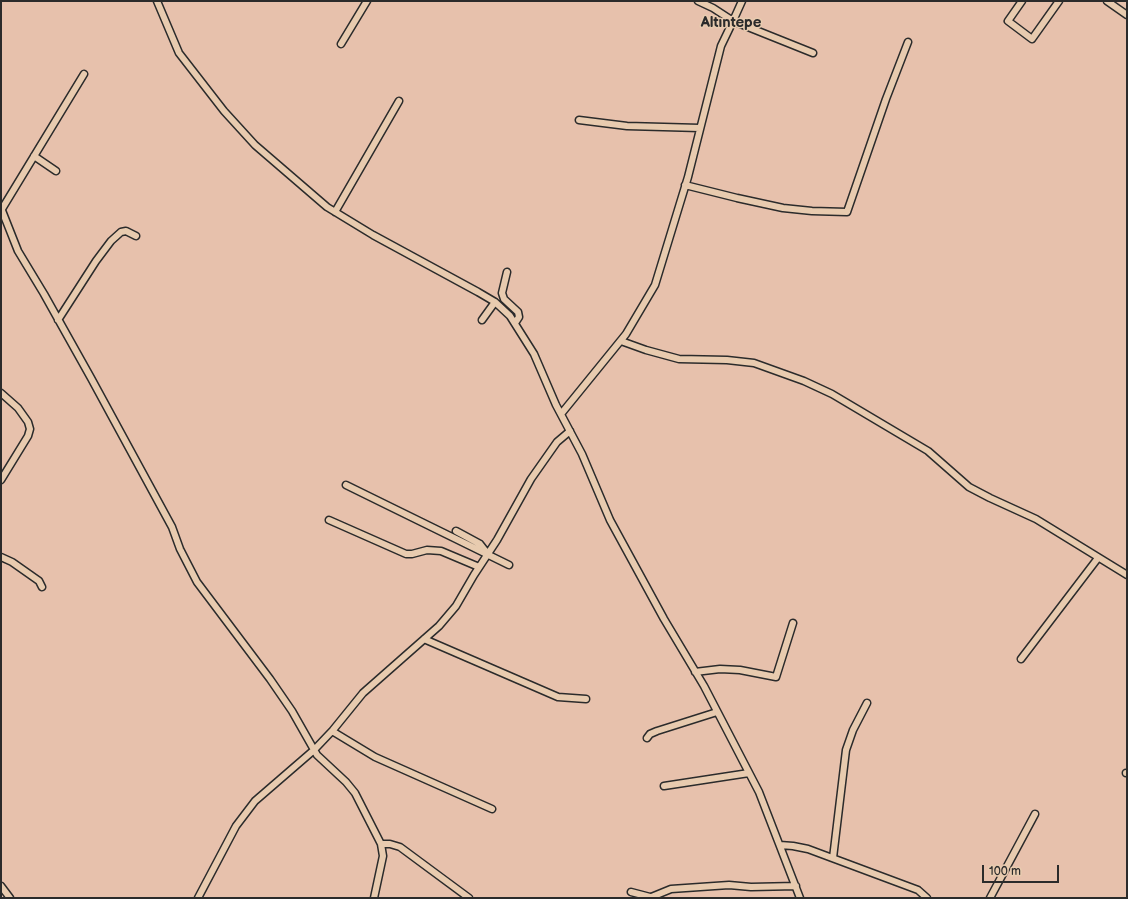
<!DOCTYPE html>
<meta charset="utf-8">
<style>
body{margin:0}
#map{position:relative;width:1128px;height:899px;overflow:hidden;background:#e7c1ac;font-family:"Balsamiq Sans",sans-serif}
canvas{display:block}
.frame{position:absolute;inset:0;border:2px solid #2b2b2b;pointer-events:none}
.scale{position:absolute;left:982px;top:865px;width:77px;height:18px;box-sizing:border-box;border:2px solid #2b2b2b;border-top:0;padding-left:5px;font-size:12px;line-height:14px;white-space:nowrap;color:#2b2b2b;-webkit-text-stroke:3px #e8cbaf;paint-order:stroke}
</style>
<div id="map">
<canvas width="1128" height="899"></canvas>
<div class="frame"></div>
<div class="scale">100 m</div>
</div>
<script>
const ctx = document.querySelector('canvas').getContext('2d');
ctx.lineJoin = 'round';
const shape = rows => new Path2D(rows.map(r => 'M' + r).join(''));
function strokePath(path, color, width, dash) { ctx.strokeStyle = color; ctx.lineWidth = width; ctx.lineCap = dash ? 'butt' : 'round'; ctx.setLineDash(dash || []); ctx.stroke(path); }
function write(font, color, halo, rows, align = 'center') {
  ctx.font = font + ' "Balsamiq Sans",sans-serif'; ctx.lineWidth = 3; ctx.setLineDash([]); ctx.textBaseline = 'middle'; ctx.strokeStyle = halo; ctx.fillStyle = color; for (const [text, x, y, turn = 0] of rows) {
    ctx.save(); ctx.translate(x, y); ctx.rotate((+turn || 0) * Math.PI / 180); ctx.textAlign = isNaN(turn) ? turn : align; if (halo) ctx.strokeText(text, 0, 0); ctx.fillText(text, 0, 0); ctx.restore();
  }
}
const minor = shape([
 [157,1,179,53,224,111,255,145,327,207,373,235,478,292,495,302,510,316,534,354,556,405,582,454,610,520,664,619,704,686,759,792,800,898],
 [698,1,713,8,733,21,742,1],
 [1022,1,1008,21,1032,39,1059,1],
 [1107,1,1127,15],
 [341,44,367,1],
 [579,120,627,126,700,128],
 [34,156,56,171],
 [685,185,737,198,783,208,812,211,847,212,886,99,908,42],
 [1,208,18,251,44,294,91,378,172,527,180,549,197,582,270,679,292,711,317,755,346,782,355,793,381,844,390,844,400,847,469,898],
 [2,209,84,74],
 [335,212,399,101],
 [507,272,502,293,504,299,518,312,519,317,515,323],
 [58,320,96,261,111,241,121,232,126,231,136,236],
 [482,320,495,302],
 [621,341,646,350,679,359,727,360,754,363,804,381,832,394,928,451,969,487,990,498,1036,519,1127,575],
 [1,393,18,408,28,422,30,429,28,436,1,480],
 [561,414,626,334,655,285,688,177,721,46,733,21,813,53],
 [346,485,509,565],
 [329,520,406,554,412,554,427,550,441,551,479,567],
 [456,531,480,544,487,553],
 [1,557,12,562,39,581,42,587],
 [424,639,558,697,586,699],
 [1021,659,1098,558],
 [695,672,720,669,740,670,776,677,793,623],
 [332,731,375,757,492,809],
 [647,738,650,734,657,731,717,712],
 [1126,773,1127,773],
 [664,786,749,773],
 [780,845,793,846,808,849,918,890,927,898],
 [833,858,846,750,853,730,867,703],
 [1,886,10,898],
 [631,892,650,897],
 [198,898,236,826,255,801,314,750,333,730,363,693,439,626,456,606,474,575,497,540,531,479,557,442,570,431],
 [374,898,383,856,381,844],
 [649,898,671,889,729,885,751,887,796,886],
 [990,898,1035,814]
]);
strokePath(minor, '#2b2b2b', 9);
strokePath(minor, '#e8cbaf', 6);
write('bold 15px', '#2b2b2b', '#e8cbaf', [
 ["Altıntepe",731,23]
]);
</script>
